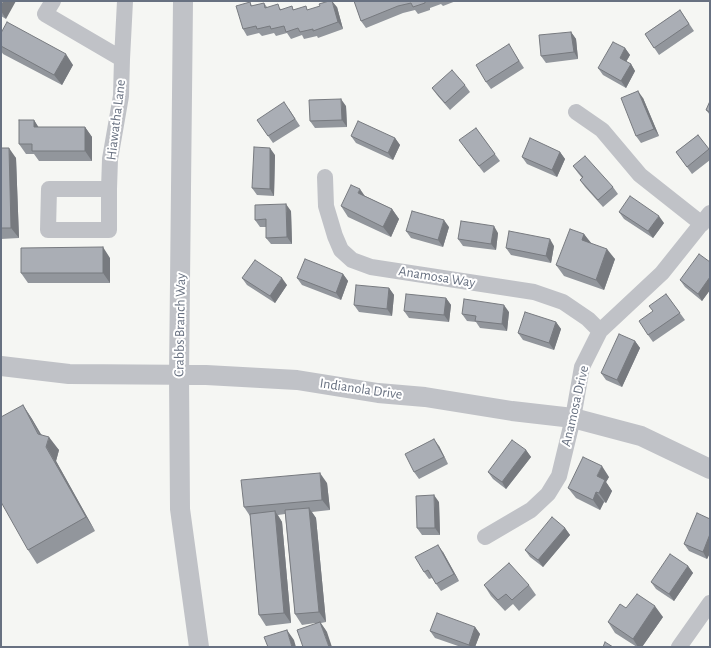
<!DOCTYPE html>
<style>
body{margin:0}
#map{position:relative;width:711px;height:648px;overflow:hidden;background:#f5f6f3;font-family:"Alegreya Sans",sans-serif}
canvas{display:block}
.frame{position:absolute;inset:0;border:2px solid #687181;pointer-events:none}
</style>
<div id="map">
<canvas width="711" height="648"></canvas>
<div class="frame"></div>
</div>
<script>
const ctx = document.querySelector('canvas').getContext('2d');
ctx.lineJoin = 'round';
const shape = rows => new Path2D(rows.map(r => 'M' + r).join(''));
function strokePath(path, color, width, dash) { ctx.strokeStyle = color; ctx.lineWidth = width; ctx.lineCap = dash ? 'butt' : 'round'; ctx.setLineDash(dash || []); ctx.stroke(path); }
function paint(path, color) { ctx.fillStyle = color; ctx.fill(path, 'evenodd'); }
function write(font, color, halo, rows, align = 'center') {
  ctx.font = font + ' "Alegreya Sans",sans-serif'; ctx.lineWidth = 4; ctx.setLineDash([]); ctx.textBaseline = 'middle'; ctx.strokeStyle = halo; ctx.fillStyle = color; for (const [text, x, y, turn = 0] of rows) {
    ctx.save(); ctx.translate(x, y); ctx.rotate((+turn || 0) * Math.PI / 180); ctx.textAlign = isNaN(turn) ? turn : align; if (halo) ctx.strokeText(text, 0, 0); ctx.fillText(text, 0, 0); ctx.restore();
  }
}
strokePath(shape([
 [53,1,45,14,122,59,121,96,110,159,109,189,109,230,48,230,49,189,109,189],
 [122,59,125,1],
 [576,112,602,130,640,175,702,224],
 [325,177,326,206,335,236,341,250,352,260,371,267,534,292,563,302,588,319,600,331],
 [485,537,531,510,548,494,559,476,573,418,582,367,600,331,662,273,710,213],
 [679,647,710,603]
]), '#c0c2c7', 16);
strokePath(shape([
 [183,1,179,375,180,509,199,647],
 [1,366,69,374,206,375,297,380,378,393,425,397,512,411,573,418,641,436,710,469]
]), '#c0c2c7', 20);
paint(shape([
 [1,1,6,19,1,16],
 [354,1,456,1,443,6,441,4,430,8,430,10,418,14,415,10,403,13,366,28,361,21],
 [250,2,252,6,264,3,267,7,282,9,309,10,337,7,343,29,318,38,317,36,304,39,302,35,291,39,287,33,276,36,274,33,262,36,259,33,247,36,243,29],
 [680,10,694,31,659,55,645,34],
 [571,32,576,39,578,59,546,63,541,56],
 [1,33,73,65,62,85,3,54,1,51],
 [625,48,630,55,626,62,631,64,635,71,626,88,603,75,598,68],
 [513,51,524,68,491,89,486,82],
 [465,85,470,92,450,110,437,95,432,88],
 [643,98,659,136,641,143,636,136],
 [710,101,710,115,706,110],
 [346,106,347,127,315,128,310,121],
 [289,109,300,126,273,143,257,120],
 [34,120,38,127,85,127,92,137,92,161,39,161,34,154,26,154,19,144],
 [476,128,500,161,484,173,464,147],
 [698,135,710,151,710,160,692,174,676,152],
 [351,136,395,138,400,145,393,160,356,143],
 [1,148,16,158,19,238,1,239],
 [560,152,565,159,557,177,527,164,522,157],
 [275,155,274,196,257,195,252,188],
 [573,166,613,187,618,194,603,207,585,187,580,180,582,178,578,173],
 [365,196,392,209,399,219,391,237,348,217,341,206],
 [291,211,292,244,271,244,266,238,266,227,260,227,255,220],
 [619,212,664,223,653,238,624,219],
 [449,227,443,247,411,238,406,231],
 [498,233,496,250,463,246,458,239],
 [584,234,590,243,615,259,604,290,564,276,556,265],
 [554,246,551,263,511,255,506,248],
 [110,258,110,283,28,283,21,273],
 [710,262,710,290,702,301,685,287,680,280],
 [343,274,348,281,341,300,302,285,297,278],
 [242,278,287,285,275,303,247,285],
 [389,288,394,295,392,316,359,312,354,305],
 [666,294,685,320,653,342,648,335],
 [446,298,451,305,449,322,409,318,404,311],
 [509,312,507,331,480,328,476,322,467,321,462,314],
 [556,322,561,329,554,350,523,340,518,333],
 [635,341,640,348,622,387,606,380,601,373],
 [23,405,32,419,41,434,59,450,56,461,95,531,37,564,28,550],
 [439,446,448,464,419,479,414,472],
 [526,450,531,457,506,489,493,479,488,472],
 [609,477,606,482,612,491,606,503,604,502,600,510,576,498,568,488],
 [327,483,330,510,312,512,316,518,326,622,321,623,327,632,315,623,302,625,295,614,285,514,278,515,282,522,291,623,266,626,259,615,250,516,244,507],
 [439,502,440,535,422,535,417,528],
 [710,519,710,553,707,559,689,551,684,544],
 [565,528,570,535,543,567,530,557,525,550],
 [443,552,459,581,441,591,432,578,429,579,424,572],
 [688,566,693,573,674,601,656,589,651,582],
 [484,585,529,585,536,595,519,611,513,604,505,611,491,596],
 [626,608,663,617,642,647,637,647,615,633,608,622],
 [475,627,480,634,475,647,461,647,435,638,430,631]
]), '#92969c');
paint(shape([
 [3,1,16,1,6,19,1,11,1,5],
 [332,1,337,7,343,29,338,22],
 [571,32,576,39,578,59,574,52],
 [625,48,630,55,624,65,620,58],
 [66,54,73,65,62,85,54,75],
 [631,64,635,71,626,88,621,81],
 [638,91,643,98,659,136,654,129],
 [341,99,346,106,347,127,342,120],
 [34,120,41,131,34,127],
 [85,127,92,137,92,161,85,151],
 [395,138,400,145,393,160,388,153],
 [9,148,16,158,19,238,11,228],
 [270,148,275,155,274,196,270,189],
 [560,152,565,159,557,177,552,170],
 [360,189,367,199,358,193],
 [286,204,291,211,292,244,287,237],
 [392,209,399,219,391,237,383,227],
 [659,216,664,223,653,238,648,231],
 [444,220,449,227,443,247,438,240],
 [494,226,498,233,496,250,491,244],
 [584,234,592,244,582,240],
 [550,239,554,246,551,263,546,256],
 [103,247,110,258,110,283,103,273],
 [607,249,615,259,604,290,596,280],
 [343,274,348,281,341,300,336,293],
 [710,277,710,290,702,301,698,294],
 [282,278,287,285,275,303,270,296],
 [389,288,394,295,392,316,387,309],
 [446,298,451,305,449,322,444,315],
 [504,305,509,312,507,331,502,324],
 [556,322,561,329,554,350,549,343],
 [635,341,640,348,622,387,617,380],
 [23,405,32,419,47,445,49,437,59,450,56,461,95,531,86,517],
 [434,439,439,446,448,464,444,457],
 [526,450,531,457,506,489,502,482],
 [602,466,609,477,606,482,612,491,606,503,599,493,597,476],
 [320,473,327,483,330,510,322,500],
 [596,492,604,502,600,510,593,500],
 [434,495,439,502,440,535,435,528],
 [309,508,316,518,326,622,319,612],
 [275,511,282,522,291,623,284,613],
 [565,528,570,535,543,567,538,560],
 [710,534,710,553,707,559,703,552],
 [438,545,443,552,459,581,454,574],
 [688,566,693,573,674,601,669,594],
 [655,606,663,617,642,647,638,647,633,639],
 [320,622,327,632,332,647,329,647],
 [475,627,480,634,475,647,470,647,469,645],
 [287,630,294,640,296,647,292,647]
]), '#777a7f');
const building = shape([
 [329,1,332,1,338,22,313,31,313,29,300,32,298,28,286,32,284,26,271,29,270,26,257,29,256,26,243,29,236,6,250,2,251,6,264,3,265,8,278,4,280,10,292,6,293,10,306,6,307,10,320,6,319,4,329,1],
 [354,1,425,1,425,3,413,7,411,3,398,6,361,21,354,1],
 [680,10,689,24,654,48,645,34,680,10],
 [7,22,66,54,54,75,1,46,1,33,7,22],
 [571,32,574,52,541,56,539,35,571,32],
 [613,42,625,48,620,58,631,64,621,81,598,68,613,42],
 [509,44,519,61,486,82,476,65,509,44],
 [452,70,465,85,445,103,432,88,452,70],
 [638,91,654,129,636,136,621,98,638,91],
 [341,99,342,120,310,121,309,100,341,99],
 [710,101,710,112,706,110,710,101],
 [284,102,295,119,268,136,257,120,284,102],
 [19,120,34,120,34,127,85,127,85,151,32,151,32,144,19,144,19,120],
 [358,121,395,138,388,153,351,136,358,121],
 [476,128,495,154,479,166,459,140,476,128],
 [698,135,709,149,687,167,676,152,698,135],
 [530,138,560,152,552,170,522,157,530,138],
 [254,147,270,148,270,189,252,188,254,147],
 [1,148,9,148,11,228,1,228,1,148],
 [585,156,613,187,598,200,580,180,583,177,573,166,585,156],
 [351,185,360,189,358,193,392,209,383,227,341,206,351,185],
 [630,196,659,216,648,231,619,212,630,196],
 [286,204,287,237,266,238,266,219,255,220,255,205,286,204],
 [412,211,444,220,438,240,406,231,412,211],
 [461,221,494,226,491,244,458,239,461,221],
 [570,229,584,234,582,240,607,249,596,280,556,265,570,229],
 [509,231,550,239,546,256,506,248,509,231],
 [103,247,103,273,21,273,21,248,103,247],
 [699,254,710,262,710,277,698,294,680,280,699,254],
 [305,259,343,274,336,293,297,278,305,259],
 [255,260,282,278,270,296,242,278,255,260],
 [356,285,389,288,387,309,354,305,356,285],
 [406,294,446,298,444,315,404,311,406,294],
 [666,294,680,313,648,335,639,321,653,311,649,306,666,294],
 [464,299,504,305,502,324,475,321,476,316,462,314,464,299],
 [525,312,556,322,549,343,518,333,525,312],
 [619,334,635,341,617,380,601,373,619,334],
 [23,405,38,434,49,437,46,447,86,517,28,550,1,502,1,417,23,405],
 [434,439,444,457,414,472,405,454,434,439],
 [512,440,526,450,502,482,488,472,512,440],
 [583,457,602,466,597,476,605,480,599,493,596,492,593,500,568,488,583,457],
 [320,473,322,500,244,507,241,480,320,473],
 [434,495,435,528,417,528,416,496,434,495],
 [309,508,319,612,295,614,285,510,309,508],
 [275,511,284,613,259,615,250,514,275,511],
 [697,513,710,519,710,534,703,552,684,544,697,513],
 [552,517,565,528,538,560,525,550,552,517],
 [438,545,454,574,436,584,428,570,424,572,415,557,438,545],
 [670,554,688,566,669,594,651,582,670,554],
 [509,563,529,585,512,600,506,594,498,600,484,585,509,563],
 [637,594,655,606,633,639,608,622,620,604,626,608,637,594],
 [437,613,475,627,469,645,430,631,437,613],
 [320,622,329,647,303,647,297,630,320,622],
 [287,630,292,647,268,647,264,637,287,630],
 [605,642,613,647,603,647,605,642]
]);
paint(building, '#aaaeb5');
strokePath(building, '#777a7f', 1);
write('14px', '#687181', '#fff', [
 ["Hiawatha Lane",116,120,-83],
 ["Anamosa Way",437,277,9],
 ["Crabbs Branch Way",180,325,-89],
 ["Indianola Drive",361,389,8],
 ["Anamosa Drive",575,406,-77]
]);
</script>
